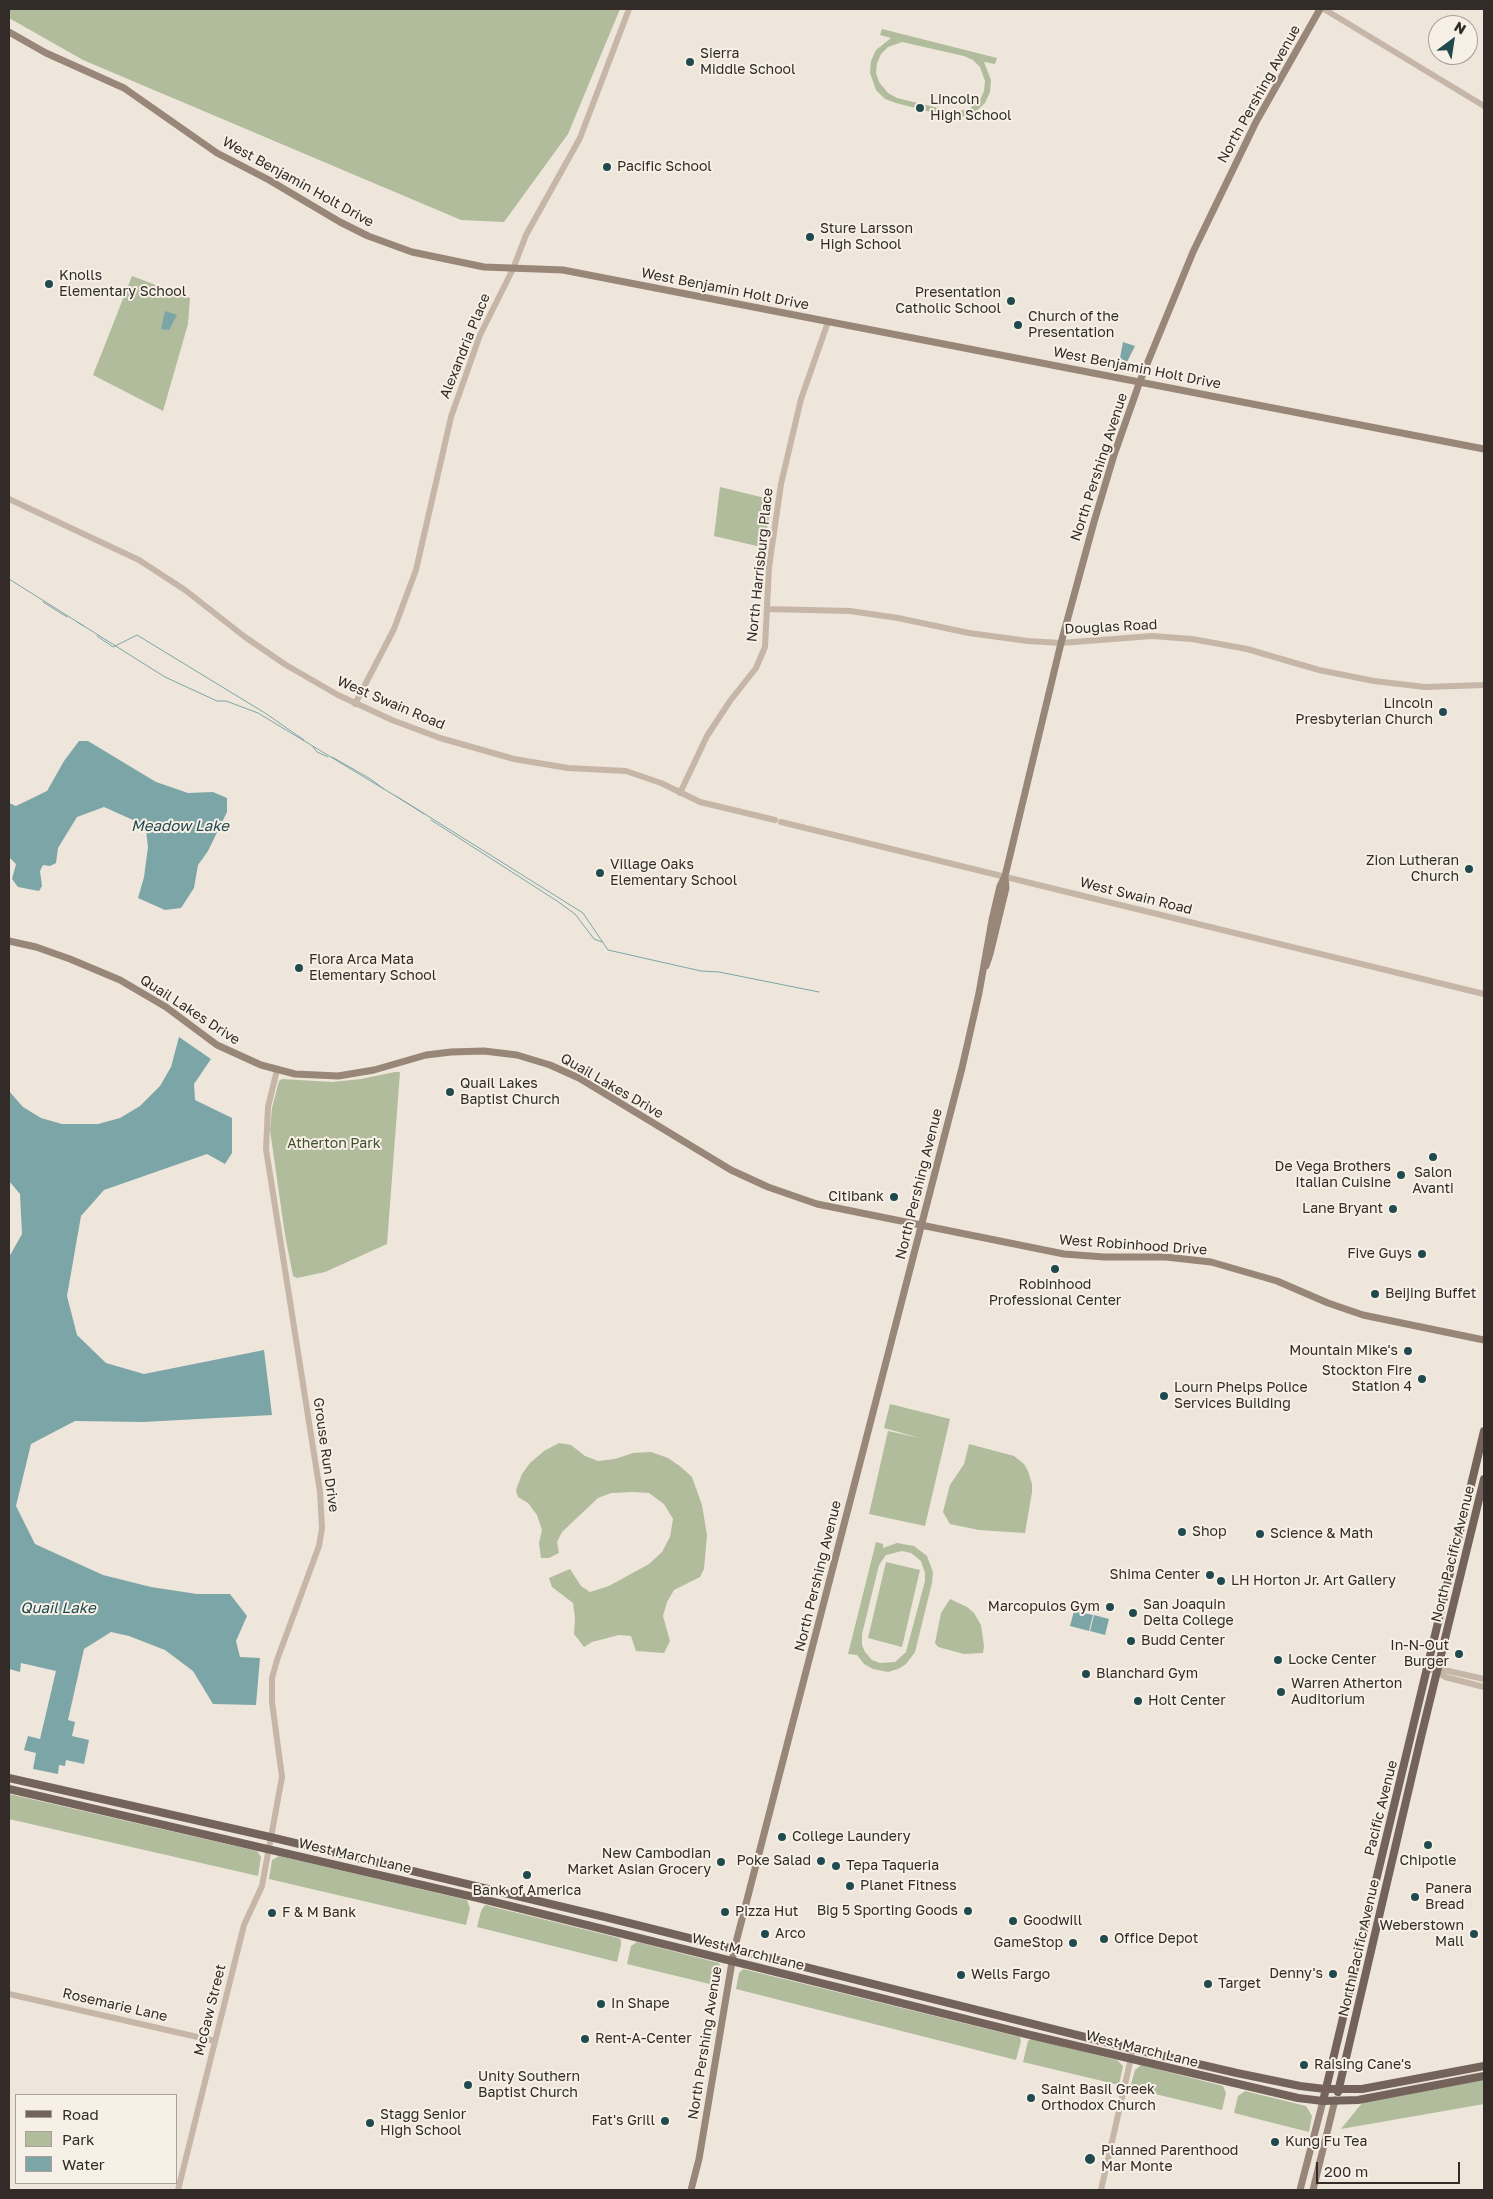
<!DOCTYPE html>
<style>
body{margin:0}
#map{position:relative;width:1493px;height:2199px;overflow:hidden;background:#eee6da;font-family:"Golos Text",sans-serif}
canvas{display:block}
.frame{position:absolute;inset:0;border:10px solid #322b27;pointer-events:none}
.legend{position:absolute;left:15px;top:2094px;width:162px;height:90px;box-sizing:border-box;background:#f7f0e6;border:1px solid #a8a19a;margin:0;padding:6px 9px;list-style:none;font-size:15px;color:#322b27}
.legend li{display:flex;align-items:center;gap:10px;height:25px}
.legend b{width:25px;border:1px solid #a8a19a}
.north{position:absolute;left:1428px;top:15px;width:50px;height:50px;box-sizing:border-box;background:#f7f0e6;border:1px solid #a8a19a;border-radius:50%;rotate:31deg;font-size:14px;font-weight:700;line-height:20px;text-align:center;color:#322b27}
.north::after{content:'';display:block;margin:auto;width:18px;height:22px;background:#214a4f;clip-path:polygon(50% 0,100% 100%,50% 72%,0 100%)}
.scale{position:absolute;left:1316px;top:2162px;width:144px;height:22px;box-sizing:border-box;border:2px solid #322b27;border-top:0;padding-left:6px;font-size:15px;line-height:18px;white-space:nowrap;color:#322b27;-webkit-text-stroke:4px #f7f0e6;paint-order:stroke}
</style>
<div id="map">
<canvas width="1493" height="2199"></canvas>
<div class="frame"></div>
<ul class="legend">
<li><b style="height:6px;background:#73635a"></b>Road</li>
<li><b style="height:14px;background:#b0bc9c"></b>Park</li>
<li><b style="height:14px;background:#7ca5a8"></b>Water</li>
</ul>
<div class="north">N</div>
<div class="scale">200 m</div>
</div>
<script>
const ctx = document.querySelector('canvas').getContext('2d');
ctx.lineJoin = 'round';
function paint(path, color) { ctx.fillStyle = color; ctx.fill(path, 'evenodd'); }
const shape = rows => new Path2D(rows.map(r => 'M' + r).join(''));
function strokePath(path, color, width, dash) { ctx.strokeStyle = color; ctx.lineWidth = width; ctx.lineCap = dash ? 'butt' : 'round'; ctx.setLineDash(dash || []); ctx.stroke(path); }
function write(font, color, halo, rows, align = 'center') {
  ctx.font = font + ' "Golos Text",sans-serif'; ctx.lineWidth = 4; ctx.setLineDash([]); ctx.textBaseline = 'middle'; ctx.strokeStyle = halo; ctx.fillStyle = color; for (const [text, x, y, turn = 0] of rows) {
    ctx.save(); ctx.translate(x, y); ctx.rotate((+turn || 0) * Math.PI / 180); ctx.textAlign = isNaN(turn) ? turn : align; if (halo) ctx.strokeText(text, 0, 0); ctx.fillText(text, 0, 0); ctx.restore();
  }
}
paint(shape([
 [9,9,620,9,568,134,504,222,461,220,83,60,9,18],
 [882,29,997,58,995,64,984,62,991,80,990,92,985,103,972,115,954,118,896,103,885,99,876,90,870,73,871,61,876,50,891,38,880,35],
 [902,42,964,56,973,60,980,67,985,81,984,91,980,100,969,109,955,112,897,98,888,93,879,82,876,73,877,63,881,54,888,47],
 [132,276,190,298,188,324,163,411,93,375],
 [720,487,769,499,771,503,765,544,761,547,714,536],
 [395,1072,400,1072,387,1244,325,1272,297,1278,293,1276,285,1235,270,1130,272,1108,279,1081,282,1079,332,1082,361,1079],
 [890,1404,950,1419,925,1526,869,1514,888,1431,920,1438,884,1428],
 [559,1443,571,1445,585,1456,598,1461,615,1459,633,1453,651,1452,668,1458,681,1467,692,1477,702,1505,707,1535,704,1569,700,1577,674,1590,667,1602,663,1616,670,1641,664,1653,636,1651,631,1636,619,1635,592,1642,584,1647,574,1634,575,1618,573,1603,552,1587,549,1578,570,1569,581,1586,590,1592,609,1586,649,1564,662,1552,670,1537,673,1519,664,1504,649,1493,633,1492,611,1493,598,1498,562,1532,557,1542,559,1553,549,1558,541,1558,539,1543,542,1530,537,1515,528,1503,518,1497,516,1490,522,1474,530,1463,544,1451],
 [969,1444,1014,1456,1024,1464,1028,1471,1032,1484,1032,1492,1025,1533,979,1530,950,1524,943,1512,950,1485,964,1464],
 [876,1542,883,1544,883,1548,897,1543,914,1546,927,1556,933,1572,932,1583,915,1652,906,1664,898,1669,888,1672,873,1669,864,1664,857,1655,848,1654],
 [902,1551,911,1553,921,1561,925,1573,925,1581,906,1652,895,1662,880,1663,872,1660,865,1652,862,1645,862,1634,879,1565,886,1555],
 [886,1562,920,1570,902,1647,868,1638],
 [950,1599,967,1607,974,1613,981,1625,984,1646,983,1653,964,1654,938,1647,935,1643,941,1613],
 [9,1794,257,1851,261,1857,258,1876,9,1819],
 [279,1856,467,1900,470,1908,466,1925,269,1879,272,1860],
 [485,1905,619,1938,621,1940,621,1945,617,1962,477,1927,481,1911],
 [637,1942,719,1963,721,1968,718,1986,627,1964,631,1946],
 [743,1969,1020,2037,1021,2041,1016,2060,736,1989,739,1973],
 [1031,2039,1117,2060,1123,2066,1119,2085,1023,2062,1028,2041],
 [1141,2065,1223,2086,1226,2093,1222,2110,1130,2088,1135,2070],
 [1484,2080,1484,2104,1341,2129,1362,2103],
 [1245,2091,1306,2106,1312,2116,1309,2132,1234,2113,1238,2096]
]), '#b0bc9c');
paint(shape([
 [165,311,177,315,169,330,161,329],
 [1123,342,1135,346,1127,362,1120,358],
 [79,741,88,741,156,782,188,793,213,792,227,798,227,812,208,851,198,865,194,888,181,908,165,910,138,898,144,877,148,847,146,830,133,820,104,807,77,817,58,848,56,863,50,866,43,865,40,871,42,886,39,891,18,887,12,879,16,864,9,857,9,803,16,806,47,791,64,761],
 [179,1037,211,1059,194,1084,195,1100,232,1118,232,1153,225,1164,207,1154,104,1190,81,1216,67,1296,77,1335,106,1363,144,1374,264,1350,272,1415,143,1422,75,1421,31,1444,16,1506,35,1544,103,1575,151,1587,197,1594,230,1594,247,1616,236,1641,240,1657,260,1658,256,1705,213,1704,193,1671,165,1650,129,1636,111,1632,84,1649,68,1720,75,1722,72,1736,89,1740,84,1764,66,1760,65,1766,59,1765,58,1774,33,1769,36,1753,24,1750,28,1736,40,1739,56,1671,21,1663,20,1672,9,1669,9,1257,22,1234,20,1194,9,1181,9,1091,23,1107,41,1118,62,1124,98,1124,120,1118,140,1106,160,1086,171,1067],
 [1074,1611,1093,1615,1089,1631,1070,1626],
 [1094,1615,1109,1619,1105,1635,1090,1631]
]), '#7ca5a8');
strokePath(shape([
 [9,579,165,677,217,701,226,701,258,713,412,806,583,913,608,950,701,971,719,972,819,992],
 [43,602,67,617],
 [77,622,84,626],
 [97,636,113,647,137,635,265,713,304,740],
 [313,747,317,752,328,757],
 [332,757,369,778,384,789],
 [396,796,424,814],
 [431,820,557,901,575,914,594,939,602,942]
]), '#7ca5a8', 1);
strokePath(shape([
 [1324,9,1484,106],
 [9,499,139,560,185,590,245,637,286,665,338,695,392,720,440,738,514,759,568,768,626,771,661,783,700,802,775,820],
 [767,609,850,611,898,618,969,633,1028,641,1061,643,1152,636,1192,639,1247,649,1319,670,1374,681,1425,687,1484,685],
 [355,704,394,629,416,570,451,417,480,335,513,269,526,235,580,138,629,9],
 [680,793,707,736,730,701,756,668,765,647,769,567,781,484,801,399,828,322],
 [781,822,1484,994],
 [1427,1669,1437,1671,1445,1677,1484,1687],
 [1437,1671,1444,1670,1484,1679],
 [9,1994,215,2041],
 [178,2190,244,1925,262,1886,282,1777,272,1702,272,1678,277,1660,319,1546,322,1528,320,1492,266,1149,268,1107,277,1070],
 [1101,2190,1133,2049]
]), '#c5b6a8', 6);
strokePath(shape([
 [9,32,46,53,124,88,217,153,269,180,340,222,368,236,412,252,484,267,563,270,1484,449],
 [9,941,36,947,70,959,120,980,166,1007,217,1045,261,1065,295,1074,338,1076,374,1070,426,1055,451,1052,484,1051,517,1055,550,1065,579,1078,731,1170,768,1187,817,1204,1064,1254,1104,1257,1166,1257,1211,1262,1277,1281,1328,1303,1363,1315,1484,1340],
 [986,966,990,954,1006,888,1005,877],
 [691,2190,699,2159,734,1950,962,1068,979,993,992,920,1000,886,1005,876,1061,643,1094,522,1114,455,1140,381,1193,252,1256,122,1320,9],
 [1300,2190,1323,2101],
 [1313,2190,1335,2100]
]), '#988679', 7);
strokePath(shape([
 [9,1778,270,1837,605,1917,1133,2049,1237,2073,1300,2086,1325,2089,1362,2089,1484,2066],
 [9,1789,478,1898,1026,2034,1298,2098,1323,2101,1358,2100,1484,2076],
 [1338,2092,1421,1737,1484,1479],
 [1323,2101,1484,1431]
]), '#73635a', 8);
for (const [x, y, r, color] of [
 [690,62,5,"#214a4f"],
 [920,108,5,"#214a4f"],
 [607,167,5,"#214a4f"],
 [810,237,5,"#214a4f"],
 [49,284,5,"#214a4f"],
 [1011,301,5,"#214a4f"],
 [1018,325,5,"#214a4f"],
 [1443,712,5,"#214a4f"],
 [1469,869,5,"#214a4f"],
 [600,873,5,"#214a4f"],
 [299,968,5,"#214a4f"],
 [450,1092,5,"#214a4f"],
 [1433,1157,5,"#214a4f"],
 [1401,1175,5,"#214a4f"],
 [894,1197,5,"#214a4f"],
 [1393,1209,5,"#214a4f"],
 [1422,1254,5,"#214a4f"],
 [1055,1269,5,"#214a4f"],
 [1375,1294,5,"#214a4f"],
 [1408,1351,5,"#214a4f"],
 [1422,1379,5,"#214a4f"],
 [1164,1396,5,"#214a4f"],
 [1182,1532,5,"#214a4f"],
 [1260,1534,5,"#214a4f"],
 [1210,1575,5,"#214a4f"],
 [1221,1581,5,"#214a4f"],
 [1110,1607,5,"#214a4f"],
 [1133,1613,5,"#214a4f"],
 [1131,1641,5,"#214a4f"],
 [1459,1654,5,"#214a4f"],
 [1278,1660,5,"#214a4f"],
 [1086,1674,5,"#214a4f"],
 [1281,1692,5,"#214a4f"],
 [1138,1701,5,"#214a4f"],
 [782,1837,5,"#214a4f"],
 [1428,1845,5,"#214a4f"],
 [821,1861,5,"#214a4f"],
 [721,1862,5,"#214a4f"],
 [836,1866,5,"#214a4f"],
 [527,1875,5,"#214a4f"],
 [850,1886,5,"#214a4f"],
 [1415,1897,5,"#214a4f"],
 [968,1911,5,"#214a4f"],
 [725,1912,5,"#214a4f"],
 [272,1913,5,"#214a4f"],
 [1013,1921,5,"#214a4f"],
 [765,1934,5,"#214a4f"],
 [1474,1934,5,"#214a4f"],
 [1104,1939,5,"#214a4f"],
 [1073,1943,5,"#214a4f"],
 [1333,1974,5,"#214a4f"],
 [961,1975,5,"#214a4f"],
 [1208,1984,5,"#214a4f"],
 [601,2004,5,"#214a4f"],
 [585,2039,5,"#214a4f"],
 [1304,2065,5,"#214a4f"],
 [468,2085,5,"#214a4f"],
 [1031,2098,5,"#214a4f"],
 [665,2121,5,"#214a4f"],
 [370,2123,5,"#214a4f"],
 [1275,2142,5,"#214a4f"],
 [1090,2159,6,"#214a4f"]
]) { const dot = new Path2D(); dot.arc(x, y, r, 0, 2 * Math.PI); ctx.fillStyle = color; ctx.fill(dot); strokePath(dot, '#f7f0e6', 2); }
write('14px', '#322b27', '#f7f0e6', [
 ["Sierra",700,54],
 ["Middle School",700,70],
 ["Lincoln",930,100],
 ["High School",930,116],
 ["Pacific School",617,167],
 ["Sture Larsson",820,229],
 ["High School",820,245],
 ["Knolls",59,276],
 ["Elementary School",59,292],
 ["Presentation",1001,293,"right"],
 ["Catholic School",1001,309,"right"],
 ["Church of the",1028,317],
 ["Presentation",1028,333],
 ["Lincoln",1433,704,"right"],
 ["Presbyterian Church",1433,720,"right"],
 ["Zion Lutheran",1459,861,"right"],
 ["Church",1459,877,"right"],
 ["Village Oaks",610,865],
 ["Elementary School",610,881],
 ["Flora Arca Mata",309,960],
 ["Elementary School",309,976],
 ["Quail Lakes",460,1084],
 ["Baptist Church",460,1100],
 ["De Vega Brothers",1391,1167,"right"],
 ["Italian Cuisine",1391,1183,"right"],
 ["Salon",1433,1173,"center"],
 ["Avanti",1433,1189,"center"],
 ["Citibank",884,1197,"right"],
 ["Lane Bryant",1383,1209,"right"],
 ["Five Guys",1412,1254,"right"],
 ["Robinhood",1055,1285,"center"],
 ["Professional Center",1055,1301,"center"],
 ["Beijing Buffet",1385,1294],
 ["Mountain Mike's",1398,1351,"right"],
 ["Stockton Fire",1412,1371,"right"],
 ["Station 4",1412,1387,"right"],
 ["Lourn Phelps Police",1174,1388],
 ["Services Building",1174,1404],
 ["Shop",1192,1532],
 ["Science & Math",1270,1534],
 ["Shima Center",1200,1575,"right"],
 ["LH Horton Jr. Art Gallery",1231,1581],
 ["San Joaquin",1143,1605],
 ["Delta College",1143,1621],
 ["Marcopulos Gym",1100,1607,"right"],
 ["Budd Center",1141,1641],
 ["In-N-Out",1449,1646,"right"],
 ["Burger",1449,1662,"right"],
 ["Locke Center",1288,1660],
 ["Blanchard Gym",1096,1674],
 ["Warren Atherton",1291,1684],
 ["Auditorium",1291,1700],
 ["Holt Center",1148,1701],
 ["College Laundery",792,1837],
 ["New Cambodian",711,1854,"right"],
 ["Market Asian Grocery",711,1870,"right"],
 ["Poke Salad",811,1861,"right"],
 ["Chipotle",1428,1861,"center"],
 ["Tepa Taqueria",846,1866],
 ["Planet Fitness",860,1886],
 ["Panera",1425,1889],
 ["Bread",1425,1905],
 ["Bank of America",527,1891,"center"],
 ["Big 5 Sporting Goods",958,1911,"right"],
 ["Pizza Hut",735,1912],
 ["F & M Bank",282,1913],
 ["Goodwill",1023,1921],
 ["Weberstown",1464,1926,"right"],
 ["Mall",1464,1942,"right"],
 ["Arco",775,1934],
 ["Office Depot",1114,1939],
 ["GameStop",1063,1943,"right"],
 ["Denny's",1323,1974,"right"],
 ["Wells Fargo",971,1975],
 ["Target",1218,1984],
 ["In Shape",611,2004],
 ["Rent-A-Center",595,2039],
 ["Raising Cane's",1314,2065],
 ["Unity Southern",478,2077],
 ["Baptist Church",478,2093],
 ["Saint Basil Greek",1041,2090],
 ["Orthodox Church",1041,2106],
 ["Stagg Senior",380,2115],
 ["High School",380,2131],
 ["Fat's Grill",655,2121,"right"],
 ["Kung Fu Tea",1285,2142],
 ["Planned Parenthood",1101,2151],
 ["Mar Monte",1101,2167]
], 'left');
write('14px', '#322b27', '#f7f0e6', [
 ["North Pershing Avenue",1259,94,-61],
 ["West Benjamin Holt Drive",298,182,29],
 ["West Benjamin Holt Drive",725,289,11],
 ["Alexandria Place",465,346,-68],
 ["West Benjamin Holt Drive",1137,368,11],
 ["North Pershing Avenue",1099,467,-72],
 ["North Harrisburg Place",760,565,-84],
 ["Douglas Road",1111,627,-3],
 ["West Swain Road",391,703,23],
 ["West Swain Road",1136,896,14],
 ["Quail Lakes Drive",190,1010,33],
 ["Quail Lakes Drive",612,1086,30],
 ["North Pershing Avenue",919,1184,-76],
 ["West Robinhood Drive",1133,1245,4],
 ["Grouse Run Drive",326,1455,82],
 ["North Pacific Avenue",1453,1554,-76],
 ["North Pershing Avenue",818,1576,-76],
 ["Pacific Avenue",1381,1808,-76],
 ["West March Lane",355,1856,13],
 ["North Pacific Avenue",1359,1948,-77],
 ["West March Lane",748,1952,14],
 ["Rosemarie Lane",115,2005,13],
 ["McGaw Street",210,2010,-76],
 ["North Pershing Avenue",705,2043,-81],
 ["West March Lane",1142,2049,14]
]);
write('14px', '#414e2d', '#f7f0e6', [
 ["Atherton Park",334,1144]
]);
write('italic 15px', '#214a4f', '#f7f0e6', [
 ["Meadow Lake",180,826],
 ["Quail Lake",58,1608]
]);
</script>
